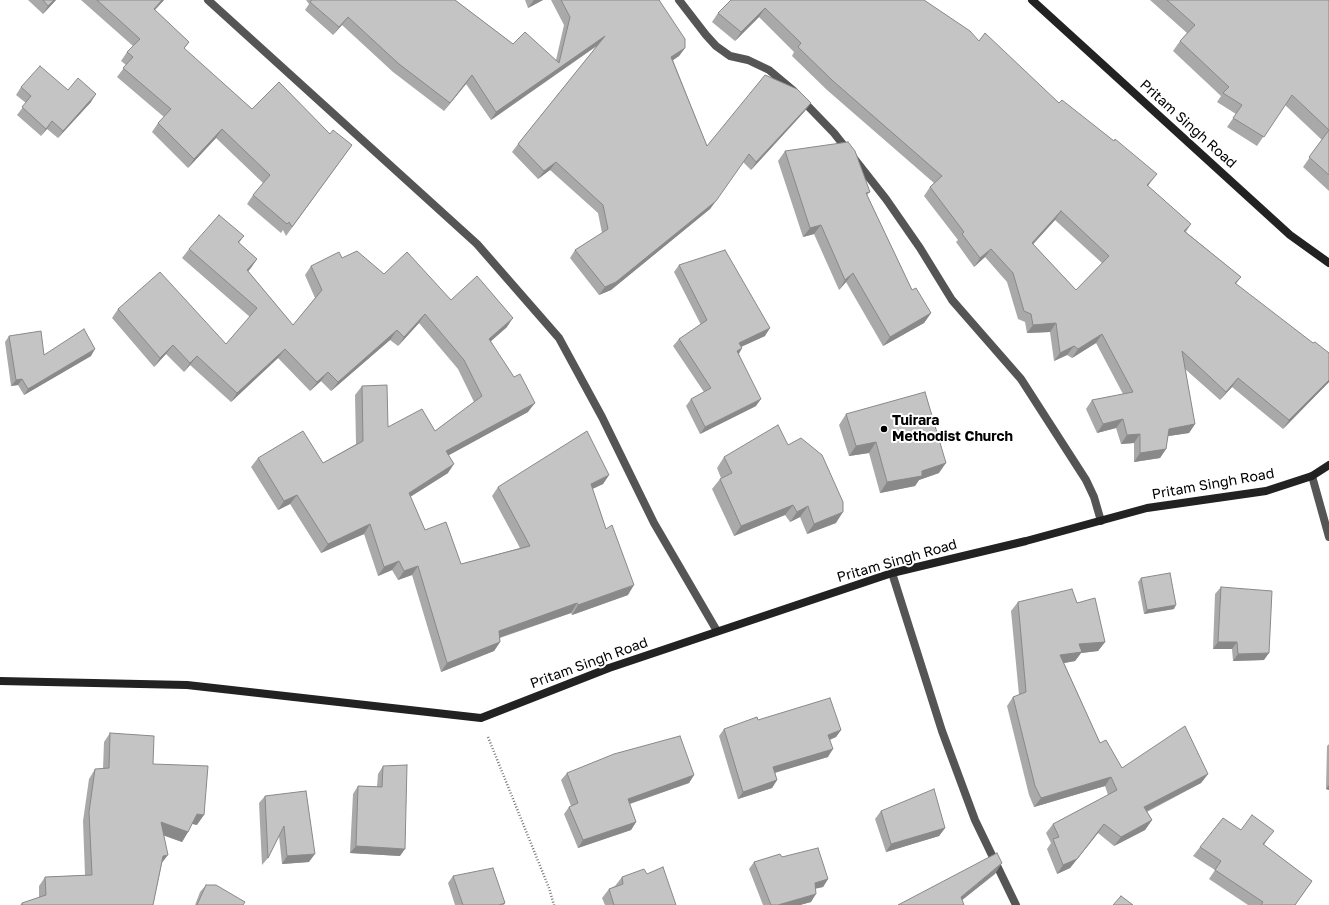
<!DOCTYPE html>
<style>
body{margin:0}
canvas{display:block;background:#fff}
</style>
<canvas width="1329" height="905"></canvas>
<script>
const ctx = document.querySelector('canvas').getContext('2d');
ctx.lineJoin = 'round';
const shape = rows => new Path2D(rows.map(r => 'M' + r).join(''));
function strokePath(path, color, width, dash) { ctx.strokeStyle = color; ctx.lineWidth = width; ctx.lineCap = dash ? 'butt' : 'round'; ctx.setLineDash(dash || []); ctx.stroke(path); }
function paint(path, color) { ctx.fillStyle = color; ctx.fill(path, 'evenodd'); }
function write(font, color, halo, rows, align = 'center') {
  ctx.font = font + ' "Golos Text",sans-serif'; ctx.lineWidth = 4; ctx.setLineDash([]); ctx.textBaseline = 'middle'; ctx.strokeStyle = halo; ctx.fillStyle = color; for (const [text, x, y, turn = 0] of rows) {
    ctx.save(); ctx.translate(x, y); ctx.rotate((+turn || 0) * Math.PI / 180); ctx.textAlign = isNaN(turn) ? turn : align; if (halo) ctx.strokeText(text, 0, 0); ctx.fillText(text, 0, 0); ctx.restore();
  }
}
strokePath(shape([
 [488,737,549,888,554,905]
]), '#777', 2.5, [1, 2]);
strokePath(shape([
 [679,0,706,35,716,46,730,56,748,60,769,70,794,91],
 [802,100,834,133,886,199,920,248,952,300,1021,379,1086,480,1094,497,1101,521]
]), '#555', 8);
strokePath(shape([
 [208,0,477,244,559,338,602,417,654,523,717,631],
 [1312,476,1329,537],
 [892,573,942,731,975,820,1016,905]
]), '#555', 8);
strokePath(shape([
 [1032,0,1290,235,1329,263],
 [0,681,187,685,481,718,609,668,892,573,1026,541,1147,508,1266,491,1312,476,1329,465]
]), '#222', 8);
paint(shape([
 [28,0,56,0,43,14],
 [81,0,164,0,155,10,189,42,184,49,252,109,330,134,352,145,286,236,283,230,281,233,247,204,253,195,263,183,216,138,188,168,152,132,158,123,164,117,117,77,126,65,121,61,127,52,133,46],
 [306,0,455,0,513,44,556,60,564,25,551,0,659,0,685,48,679,56,673,60,707,146,805,111,751,170,743,162,710,209,611,290,599,295,570,258,575,250,602,233,598,213,550,170,538,179,512,152,518,144,597,46,491,120,466,84,444,111,393,72,342,25,333,35,305,10,309,4],
 [525,0,543,0,528,8],
 [731,0,979,41,1059,103,1150,183,1148,186,1191,224,1186,232,1241,277,1236,284,1329,382,1283,429,1232,387,1220,400,1185,369,1195,424,1189,433,1168,436,1166,449,1160,458,1134,462,1134,443,1121,444,1116,428,1097,433,1086,409,1092,400,1123,394,1096,343,1072,358,1067,355,1054,361,1050,332,1027,333,1025,322,1018,319,1007,282,985,257,974,267,956,242,958,240,924,196,930,187,934,183,827,90,792,56,794,52,759,17,735,41,712,22,718,13],
 [1055,220,1102,263,1076,290,1033,244],
 [1150,0,1329,0,1329,191,1303,167,1322,140,1285,105,1257,146,1227,127,1236,114,1217,102,1221,96,1173,51,1180,41,1187,33],
 [21,87,68,90,91,102,58,138,47,129,41,136,17,115,26,103,16,95],
 [785,151,870,192,867,195,912,290,931,313,924,323,883,346,846,282,839,290,814,234,803,237,778,161],
 [244,236,239,243,257,259,248,271,293,325,315,298,305,275,311,266,342,258,451,300,507,327,491,341,528,412,449,455,448,473,410,497,425,530,461,564,520,548,492,496,498,487,609,475,603,484,592,489,628,595,572,615,571,613,500,638,500,642,494,651,441,672,412,575,398,580,392,570,378,576,364,534,321,553,290,504,278,510,251,467,258,458,323,463,356,444,355,395,362,386,388,427,435,431,474,402,458,369,419,323,398,346,390,340,331,391,321,381,310,391,278,358,231,402,190,365,184,372,166,354,154,367,112,318,118,309,226,344,250,317,182,258,189,249],
 [679,265,765,336,741,347,742,348,739,354,756,406,700,434,686,406,691,399,704,392,673,346,679,339,701,325,674,272],
 [9,336,44,355,91,356,24,395,18,385,11,386,5,342],
 [846,414,939,473,919,480,915,486,880,493,869,453,849,456,839,425],
 [788,445,836,523,807,534,800,517,790,522,785,515,734,536,712,489,720,479,721,478,717,468,724,457],
 [1141,578,1174,609,1144,614,1138,582],
 [1221,587,1264,660,1233,661,1232,649,1213,649,1215,594],
 [1018,602,1077,603,1105,642,1098,651,1081,653,1075,661,1064,663,1100,743,1122,768,1208,774,1201,783,1147,812,1152,820,1145,830,1114,846,1098,833,1070,868,1057,874,1047,849,1051,843,1046,833,1053,824,1108,795,1105,786,1034,807,1029,795,1007,706,1013,697,1019,695,1011,611],
 [758,720,841,730,836,737,830,740,828,757,775,772,777,780,772,788,738,799,719,736,724,729],
 [110,733,153,764,197,825,192,824,188,832,182,842,163,835,162,863,153,905,20,905,22,903,39,898,39,886,45,877,85,875,83,821,89,779,95,769,103,769,104,742],
 [1329,744,1329,790,1326,789,1327,746],
 [383,766,400,856,350,853,353,794,358,786,377,787,378,774],
 [567,773,694,775,689,783,630,804,636,822,631,830,578,848,564,814,569,807,571,806,561,780],
 [265,796,309,862,282,864,279,836,268,858,262,865,259,803],
 [881,811,945,828,939,836,886,852,875,819],
 [1241,830,1267,840,1264,845,1312,881,1295,905,1248,905,1209,879,1215,870,1193,856,1200,847],
 [782,857,828,879,823,887,816,888,811,902,800,905,763,905,749,869,754,862],
 [647,874,676,905,605,905,602,898,609,889,615,886,622,877],
 [453,876,505,903,504,905,455,905,448,883],
 [206,885,243,905,195,905,200,892]
]), '#a9a9a9');
paint(shape([
 [54,0,56,0,43,14,48,6],
 [162,0,164,0,148,17,154,9],
 [534,0,543,0,528,8],
 [765,8,759,17,735,41,741,32],
 [348,17,342,25,333,35,339,27],
 [605,36,599,44,491,120,496,112],
 [685,48,679,56,666,65,671,57],
 [472,75,466,84,444,111,450,103],
 [96,94,91,102,58,138,63,131],
 [811,103,805,111,751,170,756,162],
 [52,121,47,129,41,136,46,129],
 [222,129,216,138,188,168,194,159],
 [556,162,550,170,538,179,544,171],
 [1157,174,1150,183,1141,194,1147,185],
 [716,201,710,209,611,290,599,295,605,287],
 [1061,211,1055,220,1026,252,1032,243],
 [821,225,814,234,803,237,810,228],
 [991,249,985,257,974,267,980,258],
 [257,259,251,268,241,279,247,270],
 [853,273,846,282,839,290,845,280],
 [931,313,924,323,883,346,890,337],
 [425,314,419,323,398,346,404,337],
 [513,318,507,327,483,348,489,339],
 [1056,323,1050,332,1027,333,1033,325],
 [770,328,765,336,734,350,739,343],
 [397,330,390,340,331,391,338,382],
 [1102,334,1096,343,1072,358,1078,349],
 [173,345,166,354,154,367,160,358],
 [1074,346,1067,355,1054,361,1060,353],
 [742,348,737,356,737,351],
 [95,349,91,356,24,395,28,389],
 [285,349,278,358,231,402,237,393],
 [197,356,190,365,184,372,190,363],
 [328,372,321,381,310,391,317,382],
 [1238,378,1232,387,1220,400,1226,392],
 [22,379,18,385,11,386,16,380],
 [1329,380,1329,382,1283,429,1289,420],
 [761,399,756,406,700,434,705,427],
 [535,403,528,412,440,460,446,451],
 [1123,419,1116,428,1097,433,1103,424],
 [1195,424,1189,433,1162,437,1169,429],
 [1140,434,1134,443,1121,444,1127,435],
 [876,442,869,453,849,456,856,446],
 [1166,449,1160,458,1134,462,1140,453],
 [946,463,939,473,919,480,915,486,880,493,887,482],
 [454,464,448,473,402,502,409,493],
 [609,475,603,484,584,493,591,484],
 [297,495,290,504,278,510,284,501],
 [793,505,785,515,734,536,741,526],
 [808,506,800,517,790,522,797,512],
 [843,512,836,523,807,534,814,524],
 [370,524,364,534,321,553,328,544],
 [399,561,392,570,378,576,384,567],
 [418,566,412,575,398,580,404,571],
 [634,585,628,595,572,615,578,605],
 [577,603,571,613,492,640,499,631],
 [1176,605,1174,609,1144,614,1147,610],
 [500,642,494,651,441,672,447,663],
 [1105,642,1098,651,1081,653,1075,661,1053,665,1060,655,1079,644],
 [1218,642,1237,642,1232,649,1213,649],
 [1269,653,1264,660,1233,661,1238,654],
 [841,730,836,737,823,742,828,735],
 [833,749,828,757,768,775,773,767],
 [1208,774,1201,783,1137,816,1144,807],
 [694,775,689,783,623,806,628,799],
 [1111,777,1105,786,1034,807,1041,798],
 [777,780,772,788,738,799,743,792],
 [1329,785,1329,790,1326,789],
 [197,814,204,815,197,825,190,823],
 [1152,820,1145,830,1114,846,1121,837],
 [161,822,188,832,182,842,154,832],
 [636,822,631,830,578,848,583,840],
 [1104,824,1098,833,1070,868,1057,874,1063,865],
 [945,828,939,836,886,852,891,844],
 [1274,831,1267,840,1257,853,1263,844],
 [356,846,405,849,400,856,350,853],
 [315,854,309,862,282,864,287,856],
 [168,855,161,864,163,856],
 [1002,863,995,874,956,905,961,897],
 [828,879,823,887,810,890,815,883],
 [816,894,811,902,800,905,778,905]
]), '#898989');
const building = shape([
 [43,0,54,0,48,6,43,0],
 [97,0,162,0,154,9,189,42,184,48,252,109,279,82,330,134,333,130,352,145,292,227,289,222,287,224,253,195,270,175,222,129,194,159,158,123,171,109,123,68,133,57,127,52,140,39,97,0],
 [312,0,455,0,513,44,525,32,559,63,570,17,561,0,659,0,685,39,685,48,671,57,707,146,765,75,797,89,811,103,756,162,749,154,716,201,616,282,605,287,575,250,608,229,603,205,556,162,544,171,518,144,605,36,496,112,472,75,450,103,399,64,348,17,339,27,310,2,312,0],
 [731,0,924,0,970,31,979,41,985,33,1059,103,1062,100,1114,141,1115,139,1157,174,1147,185,1191,224,1184,231,1241,277,1235,283,1313,343,1315,342,1329,353,1329,380,1289,420,1238,378,1226,392,1182,351,1195,424,1169,429,1166,449,1140,453,1140,434,1127,435,1123,419,1103,424,1092,400,1133,392,1102,334,1078,349,1074,346,1060,353,1056,323,1033,325,1031,314,1024,311,1013,273,991,249,980,258,962,234,964,232,930,187,942,176,833,81,798,47,801,43,765,8,741,32,718,13,731,0],
 [1061,211,1109,256,1076,290,1032,243,1061,211],
 [1167,0,1329,0,1329,175,1309,157,1329,130,1292,95,1264,137,1233,118,1242,105,1223,93,1229,87,1180,41,1195,25,1167,0],
 [40,66,68,90,78,78,96,94,63,131,52,121,46,129,22,107,31,96,21,87,40,66],
 [848,142,855,151,870,192,866,193,912,290,916,288,931,313,890,337,853,273,845,280,821,225,810,228,785,151,848,142],
 [219,215,244,236,238,242,257,259,247,270,293,325,322,290,311,266,339,252,342,258,357,251,384,274,407,252,451,300,477,276,513,318,489,339,514,377,520,374,535,403,446,451,454,464,409,493,425,530,446,522,461,564,530,546,498,487,587,431,609,475,591,484,606,529,612,525,634,585,578,605,577,603,499,631,500,642,447,663,418,566,404,571,399,561,384,567,370,524,328,544,297,495,284,501,258,458,303,431,323,463,363,441,362,386,387,385,388,427,422,409,435,431,482,396,464,360,425,314,404,337,397,330,338,382,328,372,317,382,285,349,237,393,197,356,190,363,173,345,160,358,118,309,160,272,226,344,257,308,189,249,219,215],
 [725,250,770,328,739,343,742,348,737,351,761,399,705,427,691,399,711,388,679,339,707,320,679,265,725,250],
 [84,329,95,349,28,389,22,379,16,380,9,336,41,331,44,355,84,329],
 [925,392,946,463,922,471,922,476,887,482,876,442,856,446,846,414,925,392],
 [778,425,788,445,801,438,822,455,843,502,843,512,814,524,808,506,797,512,793,505,741,526,720,479,732,473,724,457,778,425],
 [1170,573,1176,605,1147,610,1141,578,1170,573],
 [1221,587,1272,591,1269,653,1238,654,1237,642,1218,642,1221,587],
 [1072,589,1077,603,1095,598,1105,642,1079,644,1082,652,1060,655,1100,743,1106,740,1122,768,1185,726,1208,774,1144,807,1152,820,1121,837,1104,824,1077,859,1063,865,1053,839,1059,837,1053,824,1117,790,1111,777,1041,798,1035,786,1013,697,1026,692,1018,602,1072,589],
 [830,698,841,730,828,735,833,749,773,767,777,780,743,792,724,729,757,717,758,720,830,698],
 [110,733,154,736,153,764,208,766,204,815,197,814,188,832,161,822,168,855,163,856,153,905,22,905,22,903,46,895,45,877,92,875,89,812,95,769,109,768,110,733],
 [680,736,694,775,628,799,636,822,583,840,569,807,578,803,567,773,614,754,680,736],
 [407,765,405,849,356,846,358,786,382,787,383,766,407,765],
 [934,789,945,828,891,844,881,811,934,789],
 [306,791,315,854,287,856,284,826,268,858,265,796,306,791],
 [1252,815,1274,831,1263,844,1312,881,1295,905,1261,905,1263,902,1215,870,1221,861,1200,847,1223,818,1241,830,1252,815],
 [818,848,828,879,815,883,816,894,778,905,771,905,754,862,780,854,782,857,818,848],
 [997,853,1002,863,961,897,964,905,898,905,997,853],
 [663,867,676,905,614,905,609,889,623,884,622,877,644,869,647,874,663,867],
 [493,868,505,903,499,905,463,905,453,876,493,868],
 [206,885,216,885,245,902,243,905,197,905,206,885],
 [1121,896,1133,905,1113,905,1121,896]
]);
paint(building, '#c4c4c4');
strokePath(building, '#898989', 1);
for (const [x, y, r, color] of [
 [884,429,4,"#000"]
]) { const dot = new Path2D(); dot.arc(x, y, r, 0, 2 * Math.PI); ctx.fillStyle = color; ctx.fill(dot); strokePath(dot, '#fff', 1.5); }
write('14px', '#000', '#fff', [
 ["Pritam Singh Road",1188,124,42],
 ["Pritam Singh Road",1213,484,-10],
 ["Pritam Singh Road",897,561,-16],
 ["Pritam Singh Road",589,663,-20]
]);
write('bold 14px', '#000', '#fff', [
 ["Tuirara",892,421],
 ["Methodist Church",892,437]
], 'left');
</script>
